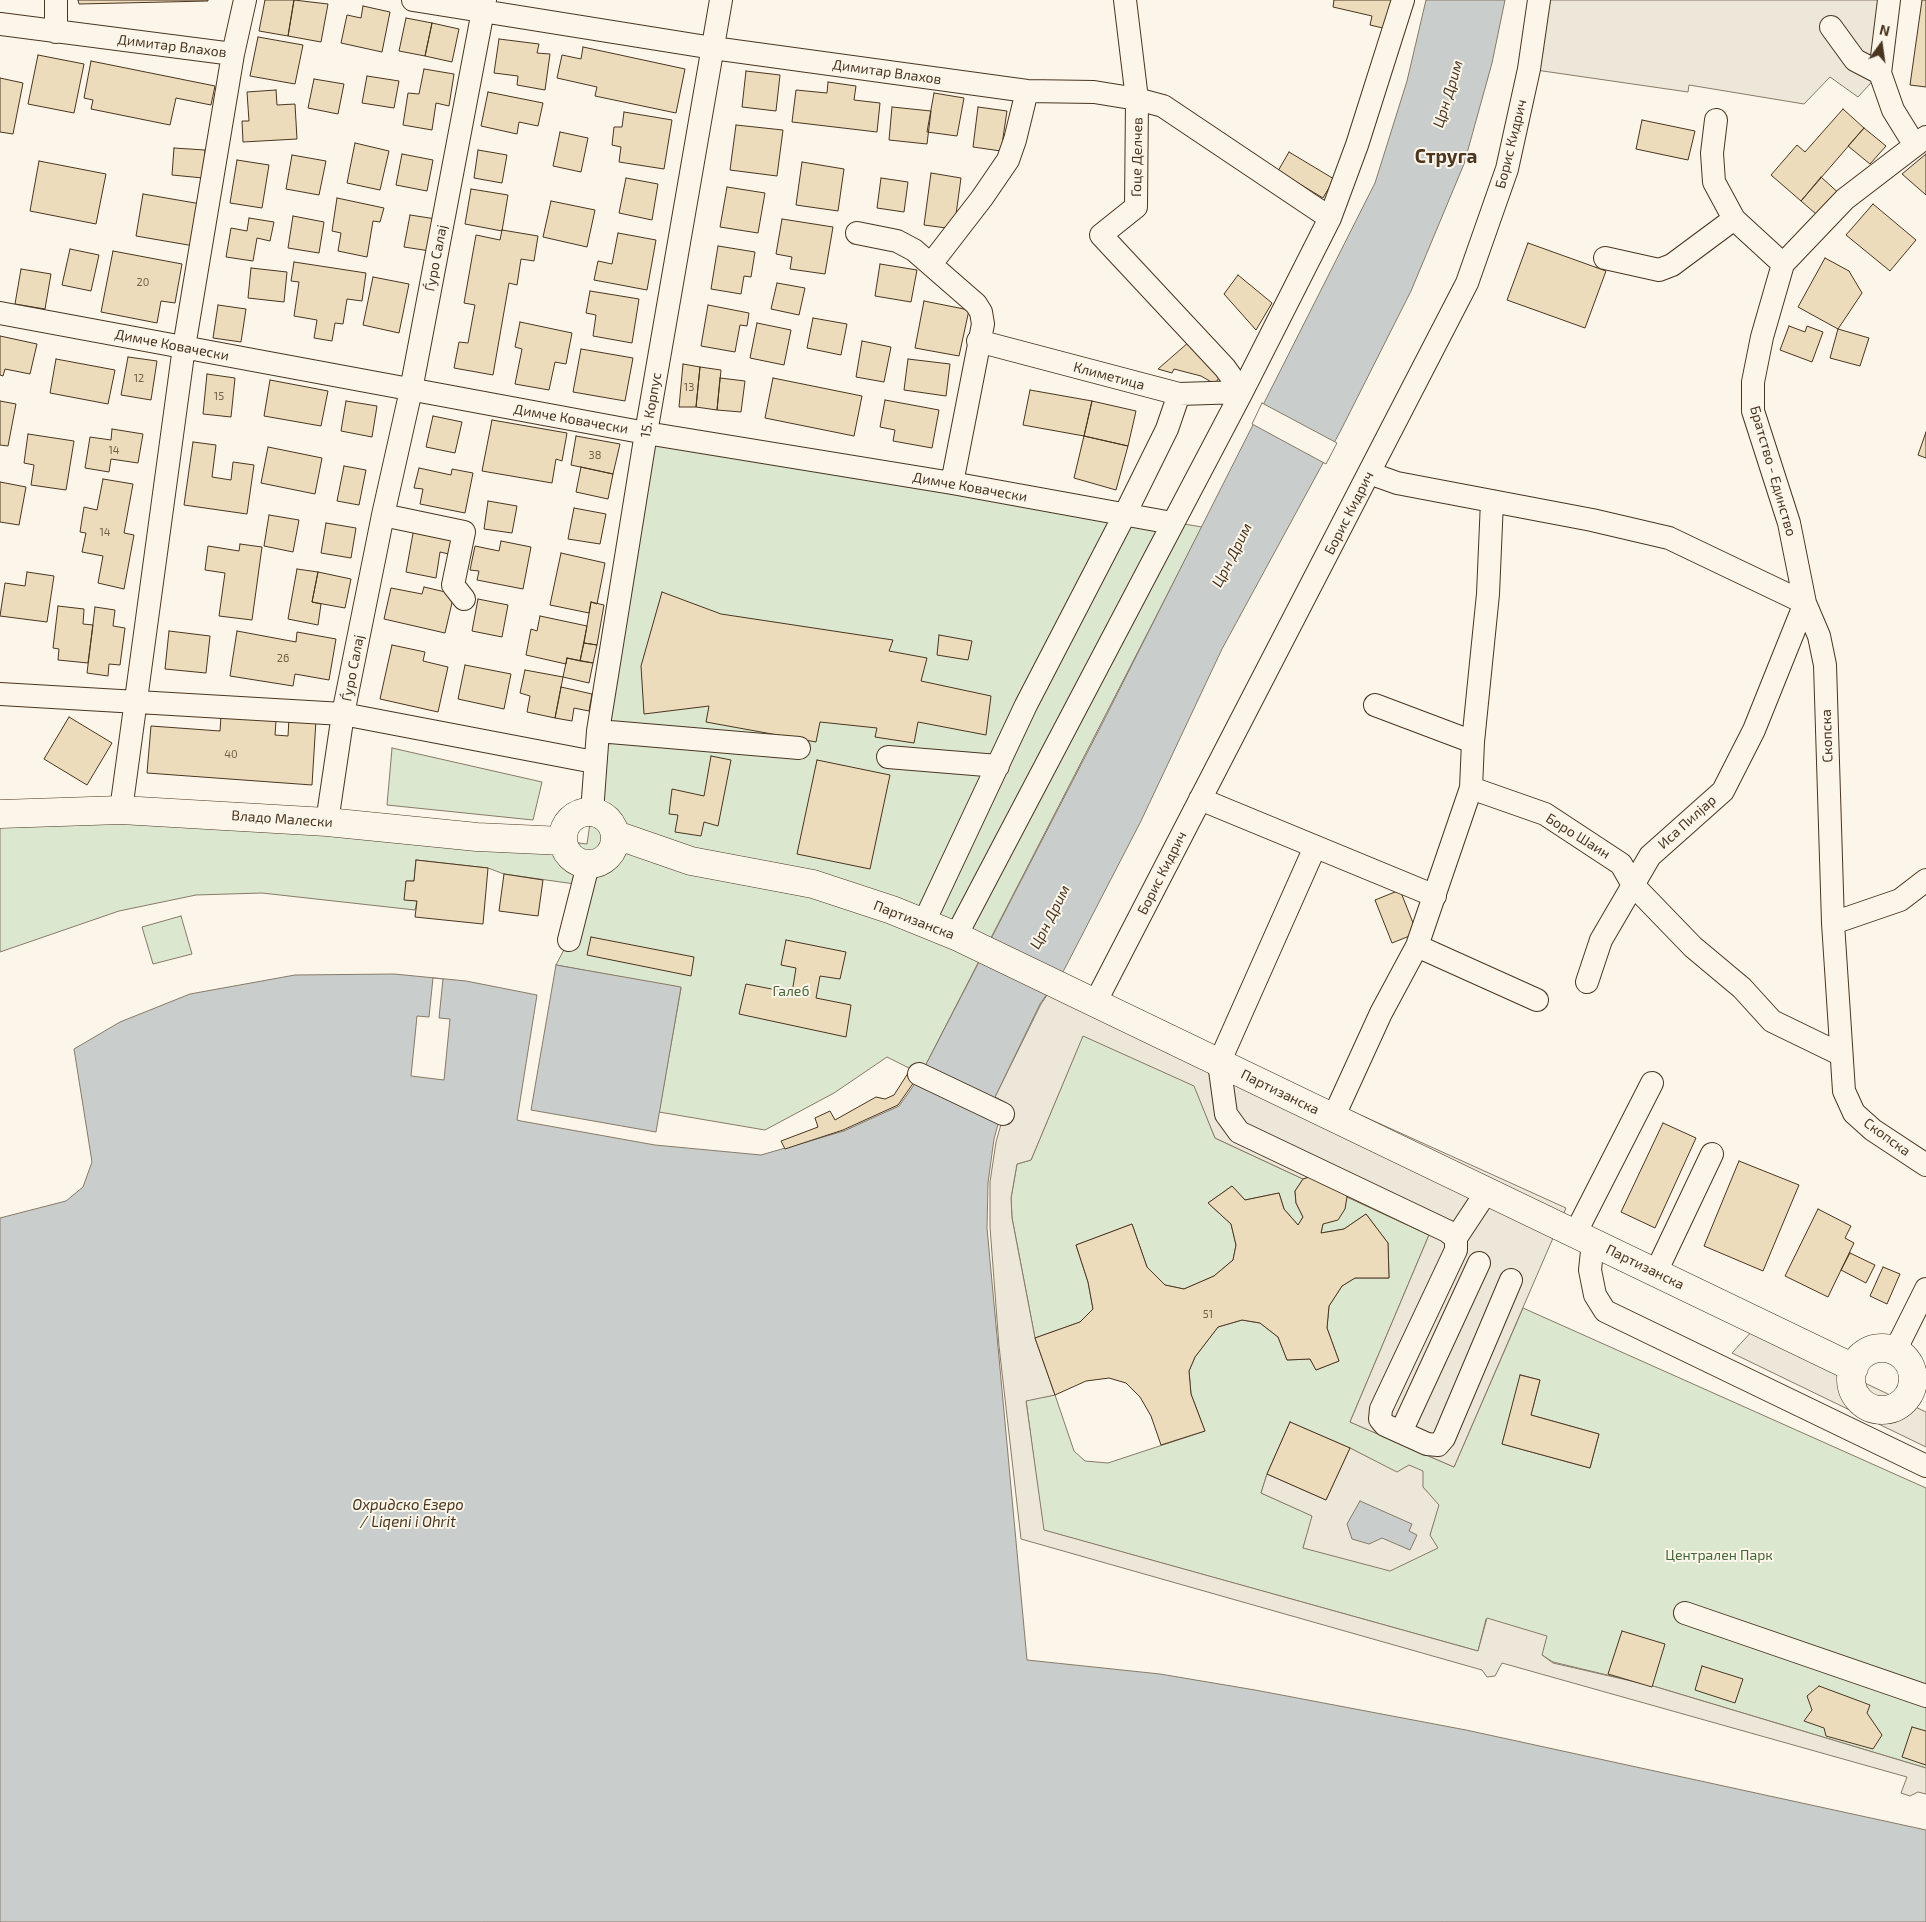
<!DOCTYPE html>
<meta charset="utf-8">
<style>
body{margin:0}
#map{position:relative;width:1926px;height:1922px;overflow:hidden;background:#fbf6e9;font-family:"Exo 2",sans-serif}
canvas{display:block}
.north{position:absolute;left:1856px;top:20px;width:50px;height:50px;-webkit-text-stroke:4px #fbf6e9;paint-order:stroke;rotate:14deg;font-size:14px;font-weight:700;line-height:20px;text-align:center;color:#4a3520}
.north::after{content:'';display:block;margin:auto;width:18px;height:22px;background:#4a3520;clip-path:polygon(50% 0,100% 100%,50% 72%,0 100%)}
</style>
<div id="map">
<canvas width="1926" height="1922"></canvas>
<div class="north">N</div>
</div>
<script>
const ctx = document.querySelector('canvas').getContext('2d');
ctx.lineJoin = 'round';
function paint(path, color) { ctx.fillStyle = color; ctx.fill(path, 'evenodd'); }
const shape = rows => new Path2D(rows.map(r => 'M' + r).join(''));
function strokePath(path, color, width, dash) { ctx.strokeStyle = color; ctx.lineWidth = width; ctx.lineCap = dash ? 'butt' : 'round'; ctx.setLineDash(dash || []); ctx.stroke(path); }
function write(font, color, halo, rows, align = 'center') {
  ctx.font = font + ' "Exo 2",sans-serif'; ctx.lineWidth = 4; ctx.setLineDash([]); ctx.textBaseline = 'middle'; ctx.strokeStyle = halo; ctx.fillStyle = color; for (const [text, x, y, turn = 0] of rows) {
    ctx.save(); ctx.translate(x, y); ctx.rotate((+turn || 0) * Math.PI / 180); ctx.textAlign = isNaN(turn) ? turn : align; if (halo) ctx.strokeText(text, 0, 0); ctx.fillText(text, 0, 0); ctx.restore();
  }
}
const green = shape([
 [646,433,1202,527,921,1074,887,1057,834,1093,765,1130,659,1112,681,988,556,965,569,940,582,885,504,874,488,868,416,860,414,881,406,881,405,899,417,901,415,910,262,893,196,895,119,911,0,952,0,814,563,841,587,844,646,433],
 [392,748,542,782,533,820,387,805,392,748],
 [181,916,192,954,153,964,142,927,181,916],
 [1083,1035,1195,1086,1215,1138,1303,1179,1295,1191,1296,1203,1303,1217,1298,1225,1284,1209,1279,1193,1245,1200,1232,1186,1208,1203,1231,1224,1236,1245,1233,1260,1214,1276,1184,1289,1165,1285,1147,1267,1132,1224,1076,1245,1088,1282,1093,1309,1080,1322,1035,1338,1012,1218,1011,1198,1017,1164,1031,1160,1083,1035],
 [1347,1197,1429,1235,1350,1422,1454,1467,1523,1308,1926,1488,1926,1768,1653,1686,1553,1662,1486,1619,1478,1651,1043,1530,1026,1400,1055,1395,1074,1451,1085,1461,1108,1463,1205,1431,1191,1394,1189,1371,1195,1357,1218,1327,1242,1320,1260,1323,1278,1337,1287,1360,1310,1359,1316,1370,1339,1361,1327,1328,1329,1306,1342,1286,1355,1278,1389,1278,1388,1243,1366,1214,1344,1229,1321,1233,1323,1224,1347,1197],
 [1521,1375,1540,1380,1531,1415,1599,1434,1590,1468,1502,1444,1521,1375],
 [1290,1422,1350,1448,1423,1487,1438,1505,1430,1535,1303,1548,1313,1516,1261,1493,1267,1474,1290,1422]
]);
paint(green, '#dce7d0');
strokePath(green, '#887966', 1);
const parking = shape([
 [1539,0,1889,0,1880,73,1858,97,1830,77,1804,104,1689,85,1688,92,1529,69,1539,0],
 [1052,988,1098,996,1566,1208,1454,1467,1350,1422,1429,1235,1347,1197,1316,1175,1303,1179,1215,1138,1194,1086,1083,1036,1031,1160,1017,1164,1011,1198,1012,1218,1035,1338,1055,1395,1026,1401,1044,1530,1478,1651,1487,1618,1547,1636,1542,1655,1553,1663,1653,1686,1926,1768,1926,1794,1918,1792,1910,1796,1901,1793,1907,1777,1502,1663,1495,1676,1487,1677,1482,1670,1021,1539,999,1346,990,1227,990,1182,996,1142,1007,1103,995,1097,1041,1004,1052,988],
 [1753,1330,1926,1412,1926,1447,1732,1353,1753,1330],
 [1350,1448,1397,1472,1409,1465,1423,1471,1423,1487,1439,1505,1430,1535,1438,1548,1390,1571,1303,1548,1312,1516,1261,1493,1267,1474,1326,1500,1350,1448]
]);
paint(parking, '#ede7d9');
strokePath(parking, '#887966', 1);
const water = shape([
 [1426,0,1505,0,1492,63,1464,164,1411,291,1341,430,1222,649,1141,821,1064,970,1040,1004,995,1097,1004,1102,994,1139,988,1183,987,1228,1027,1660,1160,1674,1255,1690,1466,1730,1926,1830,1926,1922,0,1922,0,1218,66,1201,83,1187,92,1162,74,1049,120,1022,190,994,295,975,394,974,466,981,537,995,517,1120,521,1121,655,1145,761,1155,844,1131,899,1106,919,1078,1101,726,1375,183,1407,81,1426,0],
 [556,965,681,987,656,1132,531,1110,556,965],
 [1360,1501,1412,1524,1409,1531,1417,1535,1410,1550,1382,1538,1369,1544,1352,1539,1347,1524,1360,1501]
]);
paint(water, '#c9cecd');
strokePath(water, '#887966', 1);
const pier = shape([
 [1262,403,1337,443,1326,464,1252,424,1262,403],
 [433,978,443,979,439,1018,450,1019,444,1080,411,1076,417,1016,429,1017,433,978]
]);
paint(pier, '#fbf6e9');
strokePath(pier, '#887966', 1);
const building = shape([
 [78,0,208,0,208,1,79,4,78,0],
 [265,0,294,0,288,36,259,31,265,0],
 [294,0,328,4,321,42,288,36,294,0],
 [1334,0,1394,0,1387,29,1370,25,1372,16,1333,7,1334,0],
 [1922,0,1926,0,1926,87,1910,85,1922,0],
 [363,6,390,12,382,52,341,43,347,15,361,18,363,6],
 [406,18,432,23,425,56,399,51,406,18],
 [432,23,459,29,452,62,425,56,432,23],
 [258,37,303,45,295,84,250,76,258,37],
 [499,39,539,44,537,53,550,54,545,90,517,85,518,76,494,73,499,39],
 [583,47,685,69,676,113,595,96,597,87,557,78,562,55,581,59,583,47],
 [38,55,84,64,74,113,28,104,38,55],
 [91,61,215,86,211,105,176,98,170,125,91,109,93,100,84,98,91,61],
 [424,69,454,74,449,106,436,103,432,130,403,125,408,93,419,94,424,69],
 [746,71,780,75,776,111,742,107,746,71],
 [367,76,399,81,394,108,362,103,367,76],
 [0,78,23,83,13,134,0,132,0,78],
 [314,79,344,84,338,114,308,108,314,79],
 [828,82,856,86,854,100,880,103,877,132,792,122,796,90,827,93,828,82],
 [276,90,277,105,295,104,297,139,243,142,242,121,249,121,247,92,276,90],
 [488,92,543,103,538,126,519,122,517,134,481,126,488,92],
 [934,93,964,98,957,136,927,132,934,93],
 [892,107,931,111,927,144,889,140,892,107],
 [978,107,1007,111,1001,151,973,147,978,107],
 [1843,109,1864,128,1801,201,1771,175,1797,145,1805,152,1843,109],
 [624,112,672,120,664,169,619,162,621,147,612,145,614,127,622,127,624,112],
 [1642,120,1695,131,1688,160,1636,149,1642,120],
 [736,125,783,130,777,176,730,170,736,125],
 [1864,128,1886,146,1870,164,1848,146,1864,128],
 [560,132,588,138,581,172,553,166,560,132],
 [355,143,389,151,380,190,347,183,355,143],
 [174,148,205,150,203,178,172,175,174,148],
 [478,150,507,155,502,183,474,178,478,150],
 [1289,152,1334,179,1323,198,1278,171,1289,152],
 [402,154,433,160,427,191,396,185,402,154],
 [1926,154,1926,195,1902,174,1926,154],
 [292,155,326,161,319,195,286,189,292,155],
 [237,160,269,165,262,208,230,203,237,160],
 [39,161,106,174,96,224,30,211,39,161],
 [802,162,844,169,838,211,796,205,802,162],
 [931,173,961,178,954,229,924,225,931,173],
 [1821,177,1843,197,1823,220,1801,201,1821,177],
 [626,178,658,184,652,220,619,213,626,178],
 [881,178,908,182,904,212,877,208,881,178],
 [727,187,765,193,758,233,720,227,727,187],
 [471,189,508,195,502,231,465,224,471,189],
 [143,194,201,204,194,246,136,236,143,194],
 [337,198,384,208,380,222,373,221,367,257,338,251,341,233,332,231,337,198],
 [551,201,595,210,587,247,543,237,551,201],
 [1873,204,1916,240,1890,271,1846,235,1873,204],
 [410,215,436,219,430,251,404,247,410,215],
 [293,216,324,222,319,253,288,248,293,216],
 [249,218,274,222,270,241,257,238,253,261,226,257,231,228,247,231,249,218],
 [782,219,833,227,825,274,790,269,792,257,776,254,782,219],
 [502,230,538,236,534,261,521,259,517,285,509,283,493,375,454,368,459,342,468,343,475,305,464,303,476,235,500,240,502,230],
 [618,233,656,240,647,290,594,280,598,261,612,264,618,233],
 [1528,243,1606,271,1585,328,1507,300,1528,243],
 [718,246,755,252,751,277,744,276,741,294,711,289,718,246],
 [70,249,99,255,91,291,62,285,70,249],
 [113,251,182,264,175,303,161,301,157,323,101,312,113,251],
 [1825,258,1849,271,1862,293,1838,329,1798,307,1825,258],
 [294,262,366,273,362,301,347,299,343,324,335,323,332,341,314,338,317,320,294,316,299,282,291,281,294,262],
 [880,264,917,270,911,302,875,296,880,264],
 [251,268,287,272,284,302,248,298,251,268],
 [21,269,51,274,45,309,15,304,21,269],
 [1238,275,1272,303,1256,330,1224,294,1238,275],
 [373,277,409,284,399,333,363,325,373,277],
 [777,283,805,288,799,315,771,309,777,283],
 [590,291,639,299,632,343,593,336,596,315,586,313,590,291],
 [924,301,969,310,959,356,915,348,924,301],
 [218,305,246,309,241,342,213,338,218,305],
 [708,305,749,313,747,326,740,325,735,352,701,346,708,305],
 [813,318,847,324,841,355,807,348,813,318],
 [520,322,572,333,566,364,555,362,549,390,515,384,522,349,515,347,520,322],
 [757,323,791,330,784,365,750,358,757,323],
 [1789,326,1805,332,1807,326,1823,332,1812,362,1780,350,1789,326],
 [1838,329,1869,338,1860,366,1830,358,1838,329],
 [0,336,37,344,30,374,5,369,3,376,0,375,0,336],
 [862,341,891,347,884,382,856,377,862,341],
 [1189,342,1220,376,1215,384,1201,376,1174,369,1172,373,1158,369,1189,342],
 [581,349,633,358,625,401,573,392,581,349],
 [128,357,157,361,151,400,121,395,128,357],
 [56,359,115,370,108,404,50,393,56,359],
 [908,359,950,364,946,396,904,390,908,359],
 [683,364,700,367,696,407,679,407,683,364],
 [700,367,721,370,717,410,696,407,700,367],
 [207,374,235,378,231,417,203,414,207,374],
 [720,378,745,381,741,412,717,410,720,378],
 [773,378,862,396,854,436,765,418,773,378],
 [270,380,328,391,321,426,264,416,270,380],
 [1030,390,1092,401,1084,436,1023,425,1030,390],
 [885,400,939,410,932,448,893,441,895,430,880,427,885,400],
 [0,401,16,404,8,446,0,445,0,401],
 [346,401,377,406,372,437,341,431,346,401],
 [1092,401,1136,411,1128,446,1084,436,1092,401],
 [433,416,462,422,455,453,426,447,433,416],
 [492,420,567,433,562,461,556,459,552,483,482,471,492,420],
 [112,429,143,434,138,463,111,459,109,472,85,468,90,437,111,440,112,429],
 [1926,432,1926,458,1918,455,1926,432],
 [28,434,74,441,66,490,31,485,34,465,24,463,28,434],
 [576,436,620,444,613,474,571,465,576,436],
 [1084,436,1128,446,1116,490,1074,478,1084,436],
 [193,442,216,445,212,477,231,480,233,462,254,465,247,514,184,505,193,442],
 [268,447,322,458,315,494,261,483,268,447],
 [344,466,366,470,359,505,337,501,344,466],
 [581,467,613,474,608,499,576,492,581,467],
 [419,468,451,475,452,469,473,473,465,513,420,504,423,489,414,488,419,468],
 [103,479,133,484,124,533,134,535,124,589,98,583,103,556,82,552,86,533,80,532,84,507,97,510,103,479],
 [0,482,26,487,19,525,0,522,0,482],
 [488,501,517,506,512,533,484,529,488,501],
 [574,508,606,514,600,544,568,539,574,508],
 [269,515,299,520,293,552,264,546,269,515],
 [326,523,356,528,351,558,321,553,326,523],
 [414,528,457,536,453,555,440,552,436,578,406,572,414,528],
 [501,541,531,547,523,589,477,580,479,571,470,570,475,546,499,551,501,541],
 [240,544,262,547,252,620,219,616,225,573,205,570,208,546,239,551,240,544],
 [561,553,605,563,597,604,591,602,589,613,550,605,561,553],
 [297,569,318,572,312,602,321,604,318,625,288,619,297,569],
 [27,572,54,576,47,622,0,616,5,583,25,586,27,572],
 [318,572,351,579,345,608,312,602,318,572],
 [424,587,454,594,445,633,384,619,391,588,422,594,424,587],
 [662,592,721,614,893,640,889,651,927,658,921,681,991,696,986,735,918,722,914,743,875,737,877,728,820,722,816,742,706,722,709,706,644,714,641,666,662,592],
 [478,599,508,605,502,637,472,631,478,599],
 [591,602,604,605,597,645,584,643,591,602],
 [58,606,84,609,83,624,93,625,88,663,58,660,59,649,53,648,58,606],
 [95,607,115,610,113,626,125,628,120,665,109,664,108,676,87,673,95,607],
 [540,616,587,626,580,661,567,658,566,664,526,655,531,629,537,631,540,616],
 [169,631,210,636,206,673,165,669,169,631],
 [237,631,296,642,297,632,336,639,329,680,295,674,293,686,230,676,237,631],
 [939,635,972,641,968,660,937,655,939,635],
 [584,643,597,645,593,663,580,661,584,643],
 [392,645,425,652,423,661,448,667,438,712,380,699,392,645],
 [567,658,593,663,589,683,563,677,567,658],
 [465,665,511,674,504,709,458,699,465,665],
 [525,670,563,677,555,718,527,712,530,696,520,693,525,670],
 [561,687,592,694,589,711,574,708,572,721,555,718,561,687],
 [221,716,276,721,275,735,288,736,289,718,316,720,312,785,147,773,151,726,220,731,221,716],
 [69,717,112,743,87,785,44,759,69,717],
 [711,756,731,760,718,826,704,822,701,836,675,832,678,815,669,814,672,789,704,796,711,756],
 [817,760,890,775,870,869,797,854,817,760],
 [416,860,488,868,483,924,415,917,417,901,404,900,406,881,414,881,416,860],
 [504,874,543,880,538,916,499,911,504,874],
 [1400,890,1417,933,1392,943,1375,900,1400,890],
 [591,937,694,957,691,976,587,955,591,937],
 [786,940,846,952,840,979,820,976,816,998,851,1005,846,1037,739,1014,746,984,792,993,796,968,781,965,786,940],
 [910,1070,919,1075,898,1105,843,1130,785,1149,781,1141,818,1127,815,1118,830,1111,835,1120,876,1097,885,1099,894,1095,910,1070],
 [1663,1123,1696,1138,1655,1228,1621,1212,1663,1123],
 [1739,1161,1799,1185,1763,1271,1704,1246,1739,1161],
 [1316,1175,1342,1184,1347,1197,1345,1209,1338,1220,1323,1224,1321,1233,1344,1229,1366,1214,1388,1243,1389,1278,1355,1278,1342,1286,1329,1306,1327,1328,1339,1361,1316,1370,1310,1359,1287,1360,1278,1337,1260,1323,1242,1320,1218,1327,1195,1357,1189,1371,1191,1394,1205,1431,1161,1445,1151,1416,1140,1397,1126,1383,1109,1378,1086,1381,1055,1395,1035,1338,1080,1322,1093,1309,1088,1282,1076,1245,1132,1224,1147,1267,1165,1285,1184,1289,1214,1276,1233,1260,1236,1245,1231,1224,1208,1203,1232,1186,1245,1200,1279,1193,1284,1209,1298,1225,1303,1217,1296,1203,1295,1191,1303,1179,1316,1175],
 [1818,1209,1851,1226,1845,1238,1854,1243,1828,1297,1785,1276,1818,1209],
 [1850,1253,1875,1265,1866,1283,1841,1270,1850,1253],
 [1883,1267,1900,1274,1887,1304,1870,1296,1883,1267],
 [1520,1375,1540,1380,1531,1415,1599,1434,1590,1468,1502,1444,1520,1375],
 [1290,1422,1350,1448,1326,1500,1267,1474,1290,1422],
 [1622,1631,1665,1644,1652,1687,1608,1674,1622,1631],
 [1702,1666,1743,1679,1735,1703,1695,1690,1702,1666],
 [1819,1686,1870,1705,1867,1713,1882,1735,1873,1749,1826,1736,1824,1728,1804,1721,1812,1710,1807,1696,1819,1686],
 [1912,1727,1926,1731,1926,1765,1902,1757,1912,1727]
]);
paint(building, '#ecdcbc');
strokePath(building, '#4a3520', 1);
const minor = shape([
 [56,0,56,32],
 [413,0,713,48,1027,91,1094,92,1137,99,1163,106,1330,218],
 [1125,0,1137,99,1136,207,1101,235,1225,368,1242,392],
 [0,24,233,54,245,0],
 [1831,27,1855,60,1880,73,1893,110,1914,144],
 [1880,73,1889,0],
 [1716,120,1712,153,1714,182,1734,219,1783,264],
 [857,233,897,241,914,250,976,304,981,312,983,324,952,483],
 [1605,258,1659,270,1672,265,1734,219],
 [931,264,982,198,1008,160,1015,140,1027,91],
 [0,313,646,433,952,483,1172,523],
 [978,341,1179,394,1242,392],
 [1369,473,1397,483,1592,520,1669,538,1805,603,1819,636,1825,665,1833,923,1844,1091,1854,1113,1873,1130,1926,1165],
 [1492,501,1488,594,1473,742,1471,788,1545,814,1621,864,1633,885,1693,947,1742,988,1772,1021,1840,1054],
 [383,515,464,532,453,585,464,599],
 [0,694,343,714,594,762],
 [1375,705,1473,742],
 [598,731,799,748],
 [888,757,998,766],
 [1200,799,1435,896],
 [121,810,184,347,233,54],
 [592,812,598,731,646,433,721,0],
 [327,822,343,714,383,515,411,390,485,0],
 [1315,847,1219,1063,1226,1114,1239,1132,1447,1231,1456,1238],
 [924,922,1026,705,1125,514,1167,429,1179,394],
 [1833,923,1900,900,1926,880],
 [956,936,1242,392,1330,218,1357,145,1403,0],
 [569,940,588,865],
 [1417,946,1537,1000],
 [1587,982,1601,940,1650,856,1723,791,1754,730,1805,603,1789,523,1753,411,1753,382,1762,337,1783,264,1845,199,1926,137],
 [1095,1003,1467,283,1507,169,1529,69,1539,0],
 [919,1074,1003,1114],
 [1333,1118,1381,1013,1417,946,1471,788],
 [1487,1191,1456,1238,1456,1250,1381,1409,1380,1419,1385,1425,1427,1444,1438,1445,1444,1438,1511,1280],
 [1575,1234,1652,1083],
 [1593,1242,1590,1270,1595,1295,1605,1311,1926,1466],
 [1656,1272,1712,1154],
 [1895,1351,1926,1289],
 [1401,1432,1479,1263],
 [1685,1613,1926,1696]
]);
const major = shape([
 '563 838a26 26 0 1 1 52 0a26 26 0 1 1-52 0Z',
 [0,814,121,810,327,822,477,837,563,841],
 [616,835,691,861,813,884,892,910,956,936,1854,1368],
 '1851 1379a31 31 0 1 1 62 0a31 31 0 1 1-62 0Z'
]);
strokePath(minor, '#4a3520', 24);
strokePath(major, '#4a3520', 29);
strokePath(minor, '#fbf6e9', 22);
strokePath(major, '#fbf6e9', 28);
write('11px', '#725f47', null, [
 ["20",143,282],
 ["12",139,378],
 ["13",689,387],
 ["15",219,396],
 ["14",114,450],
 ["38",595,455],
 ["14",105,532],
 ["26",283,658],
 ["40",231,754],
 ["51",1208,1314]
]);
write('14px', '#4a3520', '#fbf6e9', [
 ["Димитар Влахов",172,46,7],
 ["Димитар Влахов",887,72,8],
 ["Борис Кидрич",1511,144,-76],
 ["Гоце Делчев",1137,157,-89],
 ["Ѓуро Салај",436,258,-79],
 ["Димче Ковачески",172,345,11],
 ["Климетица",1109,376,15],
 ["15. Корпус",651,405,-80],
 ["Димче Ковачески",571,419,10],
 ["Братство - Единство",1773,471,74],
 ["Димче Ковачески",970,487,10],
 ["Борис Кидрич",1349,513,-63],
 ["Ѓуро Салај",353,668,-79],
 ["Скопска",1827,736,-92],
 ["Владо Малески",282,819,4],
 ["Иса Пилјар",1687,822,-42],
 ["Боро Шаин",1578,836,32],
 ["Борис Кидрич",1162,873,-63],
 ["Партизанска",914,920,21],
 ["Партизанска",1280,1092,26],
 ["Скопска",1887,1137,36],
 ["Партизанска",1645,1267,26]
]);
write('14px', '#436837', '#fbf6e9', [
 ["Галеб",791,991],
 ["Централен Парк",1719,1555]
]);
write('italic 15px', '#4a3520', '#fbf6e9', [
 ["Црн Дрим",1448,94,-73],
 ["Црн Дрим",1232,555,-63],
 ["Црн Дрим",1050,917,-63],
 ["Охридско Езеро",408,1505],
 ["/ Liqeni i Ohrit",408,1522]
]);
write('bold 19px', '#4a3520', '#fbf6e9', [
 ["Струга",1446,157]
]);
</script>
